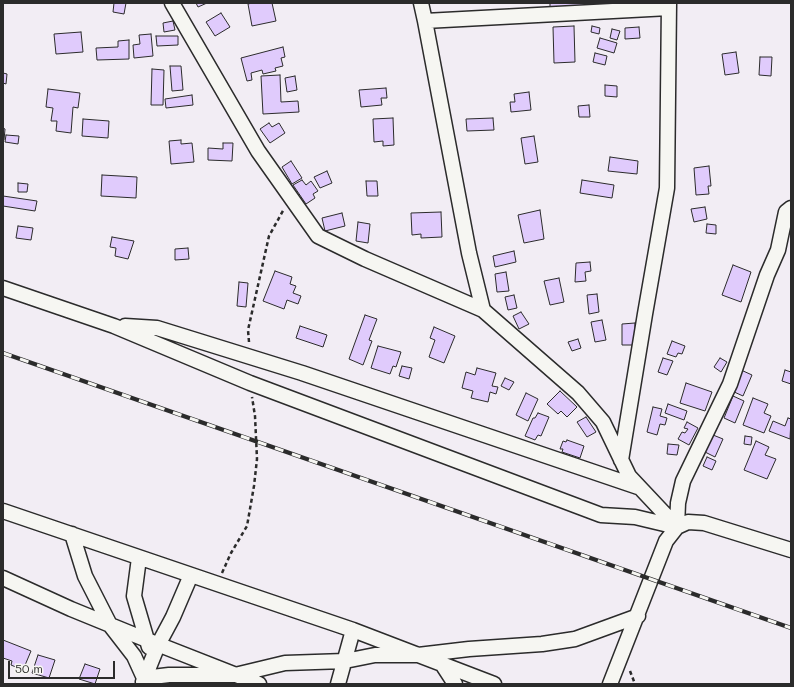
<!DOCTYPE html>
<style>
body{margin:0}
#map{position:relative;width:794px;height:687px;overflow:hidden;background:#f2edf4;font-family:Mali,sans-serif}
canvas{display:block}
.frame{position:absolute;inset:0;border:4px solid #2b2b2b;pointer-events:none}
.scale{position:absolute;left:8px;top:661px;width:107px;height:18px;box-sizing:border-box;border:2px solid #2b2b2b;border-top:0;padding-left:5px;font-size:12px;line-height:14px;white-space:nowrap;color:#2b2b2b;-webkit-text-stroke:3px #f6f6f2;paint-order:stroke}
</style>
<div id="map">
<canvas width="794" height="687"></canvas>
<div class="frame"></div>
<div class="scale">50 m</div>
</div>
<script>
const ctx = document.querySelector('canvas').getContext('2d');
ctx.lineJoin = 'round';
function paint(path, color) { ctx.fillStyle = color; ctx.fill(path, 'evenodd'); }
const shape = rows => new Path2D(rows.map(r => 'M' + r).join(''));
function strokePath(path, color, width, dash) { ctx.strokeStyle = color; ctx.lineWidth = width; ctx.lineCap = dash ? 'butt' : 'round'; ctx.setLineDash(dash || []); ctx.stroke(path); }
const building = shape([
 [114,3,126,3,124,14,113,12,114,3],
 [196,3,207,3,198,7,196,3],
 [252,3,272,3,276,21,252,26,248,4,252,3],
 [550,3,597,3,596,9,550,7,550,3],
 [221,13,230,27,215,36,206,22,221,13],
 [173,21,175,30,164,32,163,23,173,21],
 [574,26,575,62,554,63,553,27,574,26],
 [592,26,600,28,599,34,591,32,592,26],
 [639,27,640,38,625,39,625,28,639,27],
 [612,29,620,31,617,40,610,38,612,29],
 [81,32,83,52,56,54,54,34,81,32],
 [151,34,153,56,134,58,133,45,140,44,139,35,151,34],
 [156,36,178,36,178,45,157,46,156,36],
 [600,38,617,43,614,53,597,48,600,38],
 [129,40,129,59,97,60,96,48,118,47,118,41,129,40],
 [283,47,285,57,281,58,283,66,275,68,276,71,263,74,262,70,251,73,252,80,247,81,241,58,283,47],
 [736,52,739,73,725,75,722,54,736,52],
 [595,53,607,56,605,65,593,62,595,53],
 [760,57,772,57,771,76,759,75,760,57],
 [170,66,181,66,183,90,172,91,170,66],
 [152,69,164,70,163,105,151,105,152,69],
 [3,73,7,74,6,84,3,83,3,73],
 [280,75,281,102,298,101,299,112,263,114,261,76,280,75],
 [295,76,297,90,287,92,285,78,295,76],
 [605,85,617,86,617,97,605,96,605,85],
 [386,88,387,98,381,98,382,105,361,107,359,90,386,88],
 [48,89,80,93,78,108,73,107,71,133,56,131,57,121,51,121,53,108,46,107,48,89],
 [529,92,531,110,511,112,510,102,515,102,514,94,529,92],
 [192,95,193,105,166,108,165,99,192,95],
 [589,105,590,117,579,117,578,106,589,105],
 [393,118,394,145,383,146,383,141,374,142,373,119,393,118],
 [493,118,494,130,467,131,466,119,493,118],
 [83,119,109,121,108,138,82,136,83,119],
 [269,123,272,127,279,123,285,133,270,143,260,129,269,123],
 [3,128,5,129,4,140,3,140,3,128],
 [6,135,19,136,18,144,5,142,6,135],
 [534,136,538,162,525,164,521,138,534,136],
 [181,140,181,144,192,143,194,162,171,164,169,141,181,140],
 [223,143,233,143,232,161,208,160,208,148,223,149,223,143],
 [610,157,638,161,637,174,608,171,610,157],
 [291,161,302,178,292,184,282,167,291,161],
 [709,166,711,186,708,186,709,194,696,195,694,168,709,166],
 [327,171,332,183,320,188,314,177,327,171],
 [102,175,137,177,136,198,101,196,102,175],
 [302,180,306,185,311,181,318,191,313,194,315,198,306,204,293,185,302,180],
 [582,180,614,185,612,198,580,193,582,180],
 [366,181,377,181,378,196,367,196,366,181],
 [18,183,28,184,27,192,18,192,18,183],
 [3,196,37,201,35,211,3,206,3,196],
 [705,207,707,219,694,222,691,209,705,207],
 [540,210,544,239,524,243,518,215,540,210],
 [441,212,442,237,421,238,421,234,412,235,411,213,441,212],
 [342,213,345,226,325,231,322,218,342,213],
 [358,222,370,224,368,243,356,241,358,222],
 [707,224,716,225,716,234,706,233,707,224],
 [18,226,33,228,31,240,16,238,18,226],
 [112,237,134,241,128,259,115,256,116,248,110,247,112,237],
 [188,248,189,259,175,260,175,249,188,248],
 [514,251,516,262,495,267,493,256,514,251],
 [590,262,591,271,585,272,586,281,575,282,576,263,590,262],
 [733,265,751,272,741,302,722,295,733,265],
 [275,271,292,277,290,284,296,286,293,293,301,296,298,304,287,300,284,309,263,301,275,271],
 [506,272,509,291,497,292,495,274,506,272],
 [559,278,564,302,550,305,544,281,559,278],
 [239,282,248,283,246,307,237,306,239,282],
 [597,294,599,312,589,314,587,295,597,294],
 [514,295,517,308,508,310,505,297,514,295],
 [521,312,529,324,519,329,513,316,521,312],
 [365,315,377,319,369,340,372,341,363,365,349,359,365,315],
 [602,320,606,340,595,342,591,322,602,320],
 [635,323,635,345,622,345,622,324,635,323],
 [300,326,327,335,323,347,296,338,300,326],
 [434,327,455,336,444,363,429,357,435,340,430,338,434,327],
 [578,339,581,348,572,351,568,342,578,339],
 [672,341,685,346,682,354,678,353,676,357,667,354,672,341],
 [378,346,401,352,396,367,393,366,390,374,371,368,378,346],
 [663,358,673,361,667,375,658,372,663,358],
 [720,358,727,362,721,372,714,367,720,358],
 [402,366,412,368,409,379,399,376,402,366],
 [477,368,496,373,492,386,498,387,496,394,490,392,488,402,471,398,473,391,462,388,466,372,475,375,477,368],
 [741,370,752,375,743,396,732,391,741,370],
 [785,370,791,372,791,384,782,381,785,370],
 [505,378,514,382,509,390,501,386,505,378],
 [686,383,712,392,705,411,680,403,686,383],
 [560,391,577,407,567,417,561,411,558,414,547,404,560,391],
 [526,393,538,399,528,421,516,415,526,393],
 [733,396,744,401,735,423,724,418,733,396],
 [753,398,768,404,764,413,771,416,764,433,743,425,753,398],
 [668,404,687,411,684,420,665,413,668,404],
 [653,407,662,409,660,416,667,418,665,425,660,424,657,435,647,432,653,407],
 [538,413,549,417,541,436,538,435,535,440,525,436,533,418,535,418,538,413],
 [586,417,596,432,587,437,577,422,586,417],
 [788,418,791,419,790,439,769,431,773,421,785,426,788,418],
 [687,422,698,428,689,445,678,439,682,432,685,433,688,429,684,428,687,422],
 [713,435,723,439,715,457,705,452,713,435],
 [745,436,752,437,751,445,744,444,745,436],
 [567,440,584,446,580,458,562,452,563,449,560,449,563,441,566,442,567,440],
 [756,441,769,447,765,455,776,459,767,479,744,470,756,441],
 [668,444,679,445,677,455,667,454,668,444],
 [707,457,716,461,712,470,703,466,707,457],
 [3,640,31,651,23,670,11,665,12,661,3,658,3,640],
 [38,655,55,660,49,678,32,673,38,655],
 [85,664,100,669,95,684,79,679,85,664]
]);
paint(building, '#e0cbfc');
strokePath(building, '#2b2b2b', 1);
const minor = shape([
 [172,3,258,151,318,236,365,259,483,310,578,393,603,422,629,476,677,527],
 [421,3,425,21,669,8],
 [425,21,469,253,483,310],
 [3,288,114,326,250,383,601,515,635,517,677,527],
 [125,326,157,328,302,373,638,487],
 [621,460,645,314,667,188,669,3],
 [3,511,353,630,494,684],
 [677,527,678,503,683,481,730,384,767,275,778,250,786,212,791,208],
 [72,534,85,576,110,625,134,656,144,678,169,675,235,675,285,663,345,661,375,655,418,655,469,649,542,644,575,639,638,616],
 [139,558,134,596,149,647],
 [3,578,71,609,147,640,259,684],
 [442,664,455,684],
 [143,682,158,645,173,617,191,575],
 [338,684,353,630],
 [610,684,666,541,677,527,688,522,704,523,791,550]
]);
strokePath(minor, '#2b2b2b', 17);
strokePath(shape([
 [249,342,248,330,269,236,284,209],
 [222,573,231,553,247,526,254,486,257,459,255,416,252,397],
 [630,671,635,684]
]), '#2b2b2b', 2.5, [4, 3]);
strokePath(minor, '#f6f6f2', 14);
const rail = shape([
 [3,353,791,628]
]);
strokePath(rail, '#2b2b2b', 4.5);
strokePath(rail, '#f6f6f2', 3, [9]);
</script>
